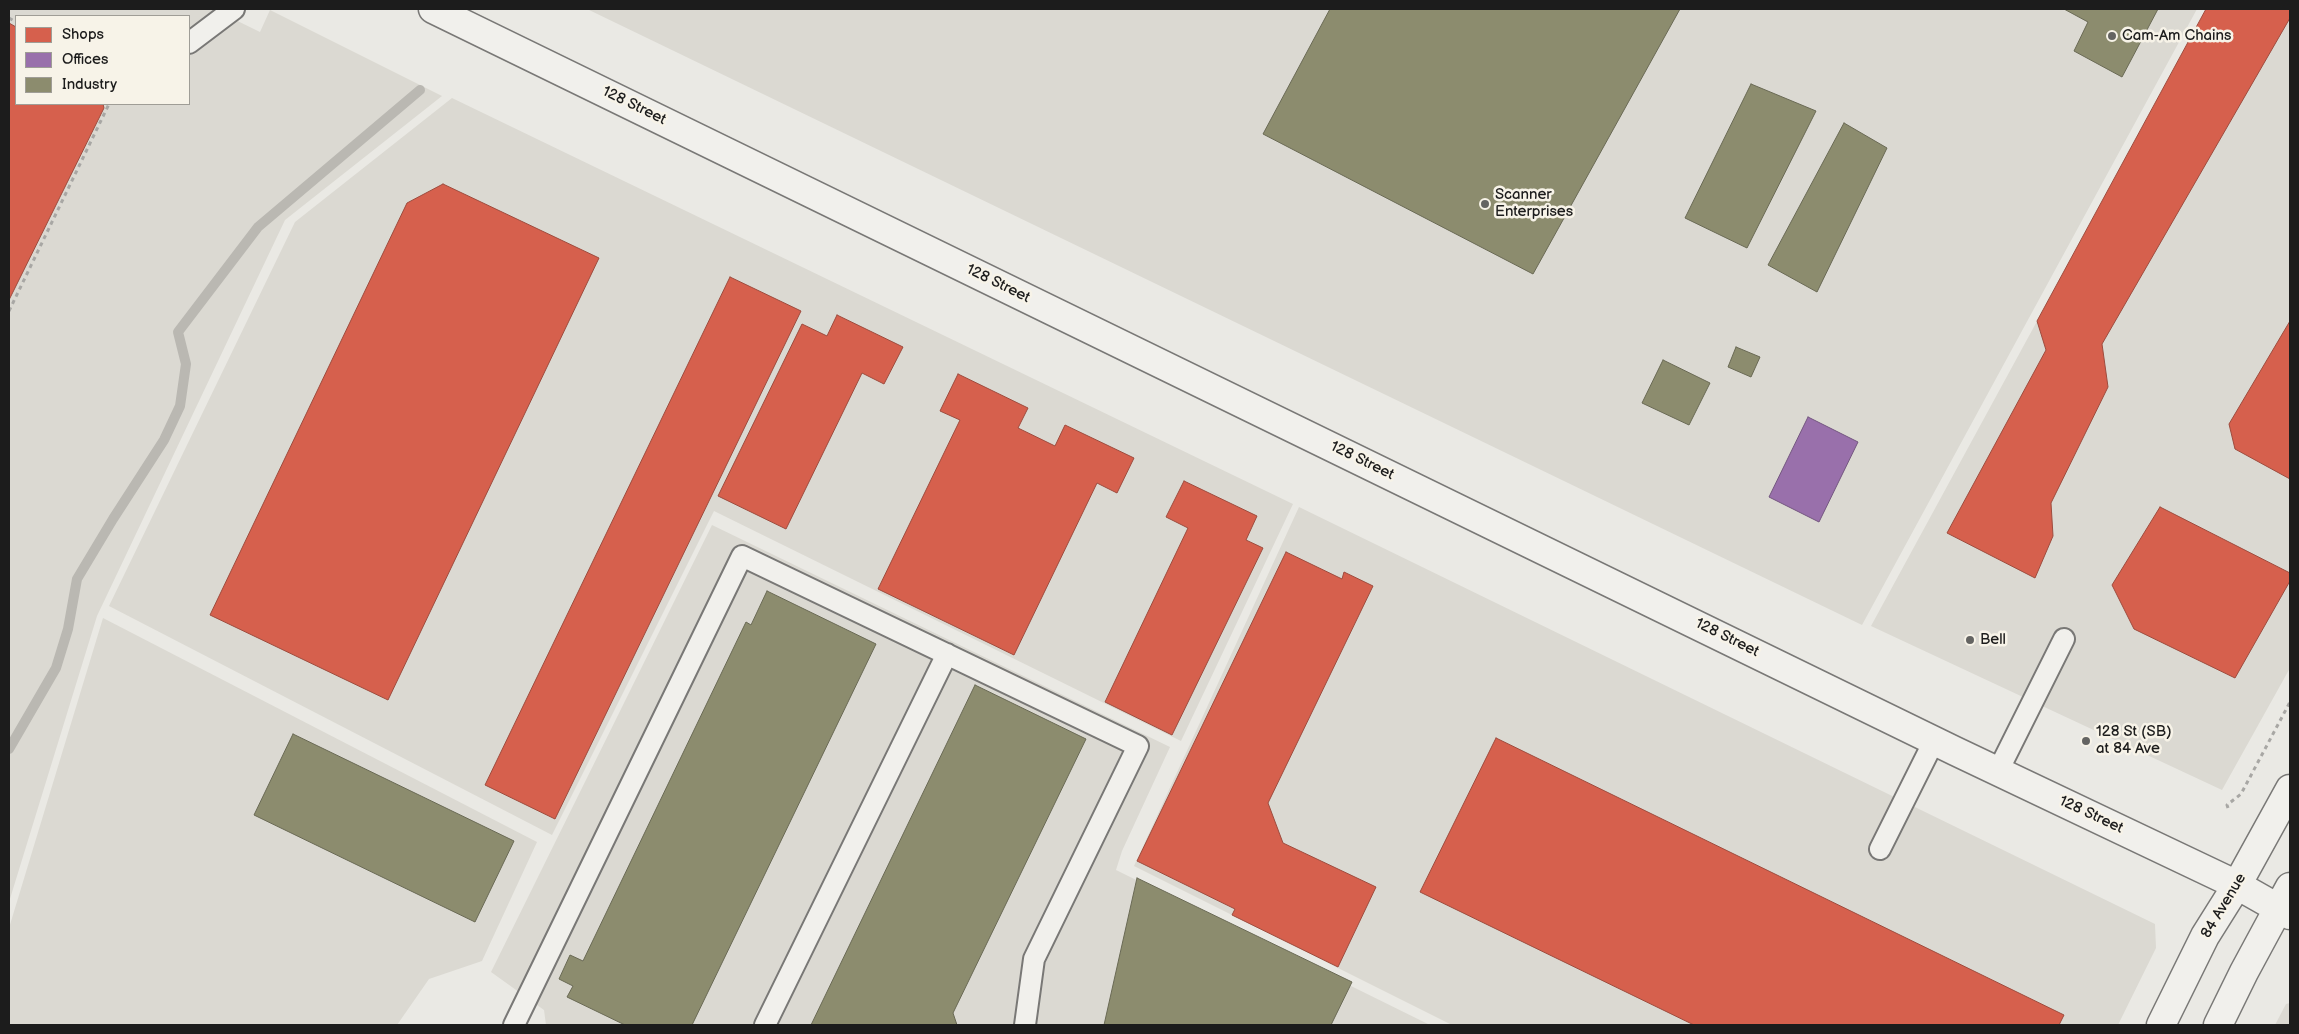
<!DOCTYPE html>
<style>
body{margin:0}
#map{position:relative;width:2299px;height:1034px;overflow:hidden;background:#eae9e4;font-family:"Balsamiq Sans",sans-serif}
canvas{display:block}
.frame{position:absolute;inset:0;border:10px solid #1c1c1c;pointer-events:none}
.legend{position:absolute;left:15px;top:15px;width:175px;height:90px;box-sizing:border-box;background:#f7f3e8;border:1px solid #9f9d96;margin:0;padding:6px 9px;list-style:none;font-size:15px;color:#1c1c1c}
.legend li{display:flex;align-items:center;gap:10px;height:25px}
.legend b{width:25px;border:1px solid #9f9d96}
</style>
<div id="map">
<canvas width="2299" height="1034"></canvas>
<div class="frame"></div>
<ul class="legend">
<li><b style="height:14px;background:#d6604d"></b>Shops</li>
<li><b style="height:14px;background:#9970ab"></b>Offices</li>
<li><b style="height:14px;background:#8c8c6e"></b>Industry</li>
</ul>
</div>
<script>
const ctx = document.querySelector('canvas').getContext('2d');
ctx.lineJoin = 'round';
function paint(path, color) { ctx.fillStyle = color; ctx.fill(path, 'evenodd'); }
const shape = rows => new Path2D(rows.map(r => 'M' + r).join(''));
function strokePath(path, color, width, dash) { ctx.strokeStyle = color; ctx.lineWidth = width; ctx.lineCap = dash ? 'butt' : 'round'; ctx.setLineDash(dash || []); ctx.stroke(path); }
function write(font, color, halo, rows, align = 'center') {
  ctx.font = font + ' "Balsamiq Sans",sans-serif'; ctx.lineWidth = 5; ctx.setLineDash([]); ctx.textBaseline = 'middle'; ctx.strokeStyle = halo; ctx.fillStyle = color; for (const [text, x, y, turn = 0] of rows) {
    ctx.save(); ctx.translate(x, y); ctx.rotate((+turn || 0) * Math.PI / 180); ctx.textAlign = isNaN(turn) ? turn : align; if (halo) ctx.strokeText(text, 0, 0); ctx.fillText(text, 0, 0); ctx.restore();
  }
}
paint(shape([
 [9,9,213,9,260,32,270,10,442,96,285,220,97,616,9,902],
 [16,16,189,16,189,104,16,104],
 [587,9,2197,9,1862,625],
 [2207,9,2290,9,2290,668,2222,790,1871,626],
 [452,98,1293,504,1181,741,714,511,552,835,109,606,295,222],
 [1299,507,2155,924,2156,948,2118,1025,1452,1025,1134,866],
 [712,525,1170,747,1122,851,1116,870,1430,1025,546,1025,544,1010,491,972],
 [103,618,537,842,482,961,429,979,397,1025,9,1025,9,928],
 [2290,1003,2290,1025,2275,1025,2286,1004]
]), '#dbd9d2');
const shops = shape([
 [2206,9,2290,9,2290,18,2102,344,2108,387,2051,503,2053,536,2035,578,1947,533,2046,350,2037,321,2206,9],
 [9,23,16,27,16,104,103,104,104,108,9,300,9,23],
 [443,184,599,258,388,700,210,615,407,203,443,184],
 [730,277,801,311,555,819,485,785,730,277],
 [837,315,903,347,884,384,862,373,786,529,718,496,802,324,827,336,837,315],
 [2290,321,2290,479,2235,449,2229,424,2290,321],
 [958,374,1028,408,1018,428,1055,446,1065,425,1134,458,1117,493,1097,483,1014,655,878,589,960,420,940,411,958,374],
 [1184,481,1257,516,1246,540,1263,548,1172,735,1105,702,1188,528,1166,517,1184,481],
 [2160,507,2290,573,2290,581,2235,678,2134,629,2112,585,2160,507],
 [1286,552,1342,579,1344,572,1373,586,1268,803,1283,843,1376,887,1338,967,1232,915,1235,909,1137,861,1286,552],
 [1496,738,2064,1015,2059,1025,1694,1025,1420,892,1496,738]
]);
paint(shops, '#d6604d');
strokePath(shops, '#9e4c3e', 1);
const offices = shape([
 [1808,417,1858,442,1819,522,1769,497,1808,417]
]);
paint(offices, '#9970ab');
strokePath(offices, '#745780', 1);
const industry = shape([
 [1330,9,1680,9,1533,274,1263,134,1330,9],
 [2064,9,2158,9,2122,77,2074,51,2088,22,2064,9],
 [1751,84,1816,111,1747,248,1685,218,1751,84],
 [1844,123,1887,148,1817,292,1768,265,1844,123],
 [1736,347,1760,357,1751,377,1728,367,1736,347],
 [1663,360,1710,383,1689,425,1642,403,1663,360],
 [767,591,876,644,692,1025,625,1025,567,997,573,986,559,979,570,955,583,961,746,622,751,625,767,591],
 [975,685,1086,739,953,1013,957,1025,811,1025,975,685],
 [293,734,514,841,475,922,254,815,293,734],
 [1137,878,1352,982,1331,1025,1104,1025,1137,878]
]);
paint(industry, '#8c8c6e');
strokePath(industry, '#6a6a55', 1);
strokePath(shape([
 [9,749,56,668,68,629,77,579,113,519,164,440,180,406,186,364,178,332,258,227,420,90]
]), '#bab8b2', 10);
const lane = shape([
 [189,43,234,9],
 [1998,771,2064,639],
 [1880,849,1934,741],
 [514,1025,742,556,1138,746,1034,959,1025,1025],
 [765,1025,947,654]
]);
const street = shape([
 [2237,885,2290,789],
 [2278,909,2290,887]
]);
const secondary = shape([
 [433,9,1955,751,2237,885,2290,915],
 [2161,1025,2205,936,2237,885],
 [2218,1025,2244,972,2278,909]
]);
strokePath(lane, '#797876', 24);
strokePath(street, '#797876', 31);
strokePath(secondary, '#797876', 31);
strokePath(shape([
 [9,18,16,22],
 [9,311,109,104],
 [2228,808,2227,805,2241,794,2290,702]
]), '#a8a7a4', 3, [4, 4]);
strokePath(lane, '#f1f0ec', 20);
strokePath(street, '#f1f0ec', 28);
strokePath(secondary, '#f1f0ec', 28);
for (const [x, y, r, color] of [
 [2112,36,5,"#646462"],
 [1485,204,5,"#646462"],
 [1970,640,5,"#646462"],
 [2086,741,5,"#646462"]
]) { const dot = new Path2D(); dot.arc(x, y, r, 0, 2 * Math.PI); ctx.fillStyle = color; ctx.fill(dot); strokePath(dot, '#f7f3e8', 2); }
write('15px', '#1c1c1c', '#f7f3e8', [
 ["Cam-Am Chains",2122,36],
 ["Scanner",1495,195],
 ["Enterprises",1495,212],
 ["Bell",1980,640],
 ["128 St (SB)",2096,732],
 ["at 84 Ave",2096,749]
], 'left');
write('15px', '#1c1c1c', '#f7f3e8', [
 ["128 Street",634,106,26],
 ["128 Street",998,284,26],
 ["128 Street",1362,461,26],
 ["128 Street",1727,638,26],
 ["128 Street",2091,815,25],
 ["84 Avenue",2224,906,-59]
]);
</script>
